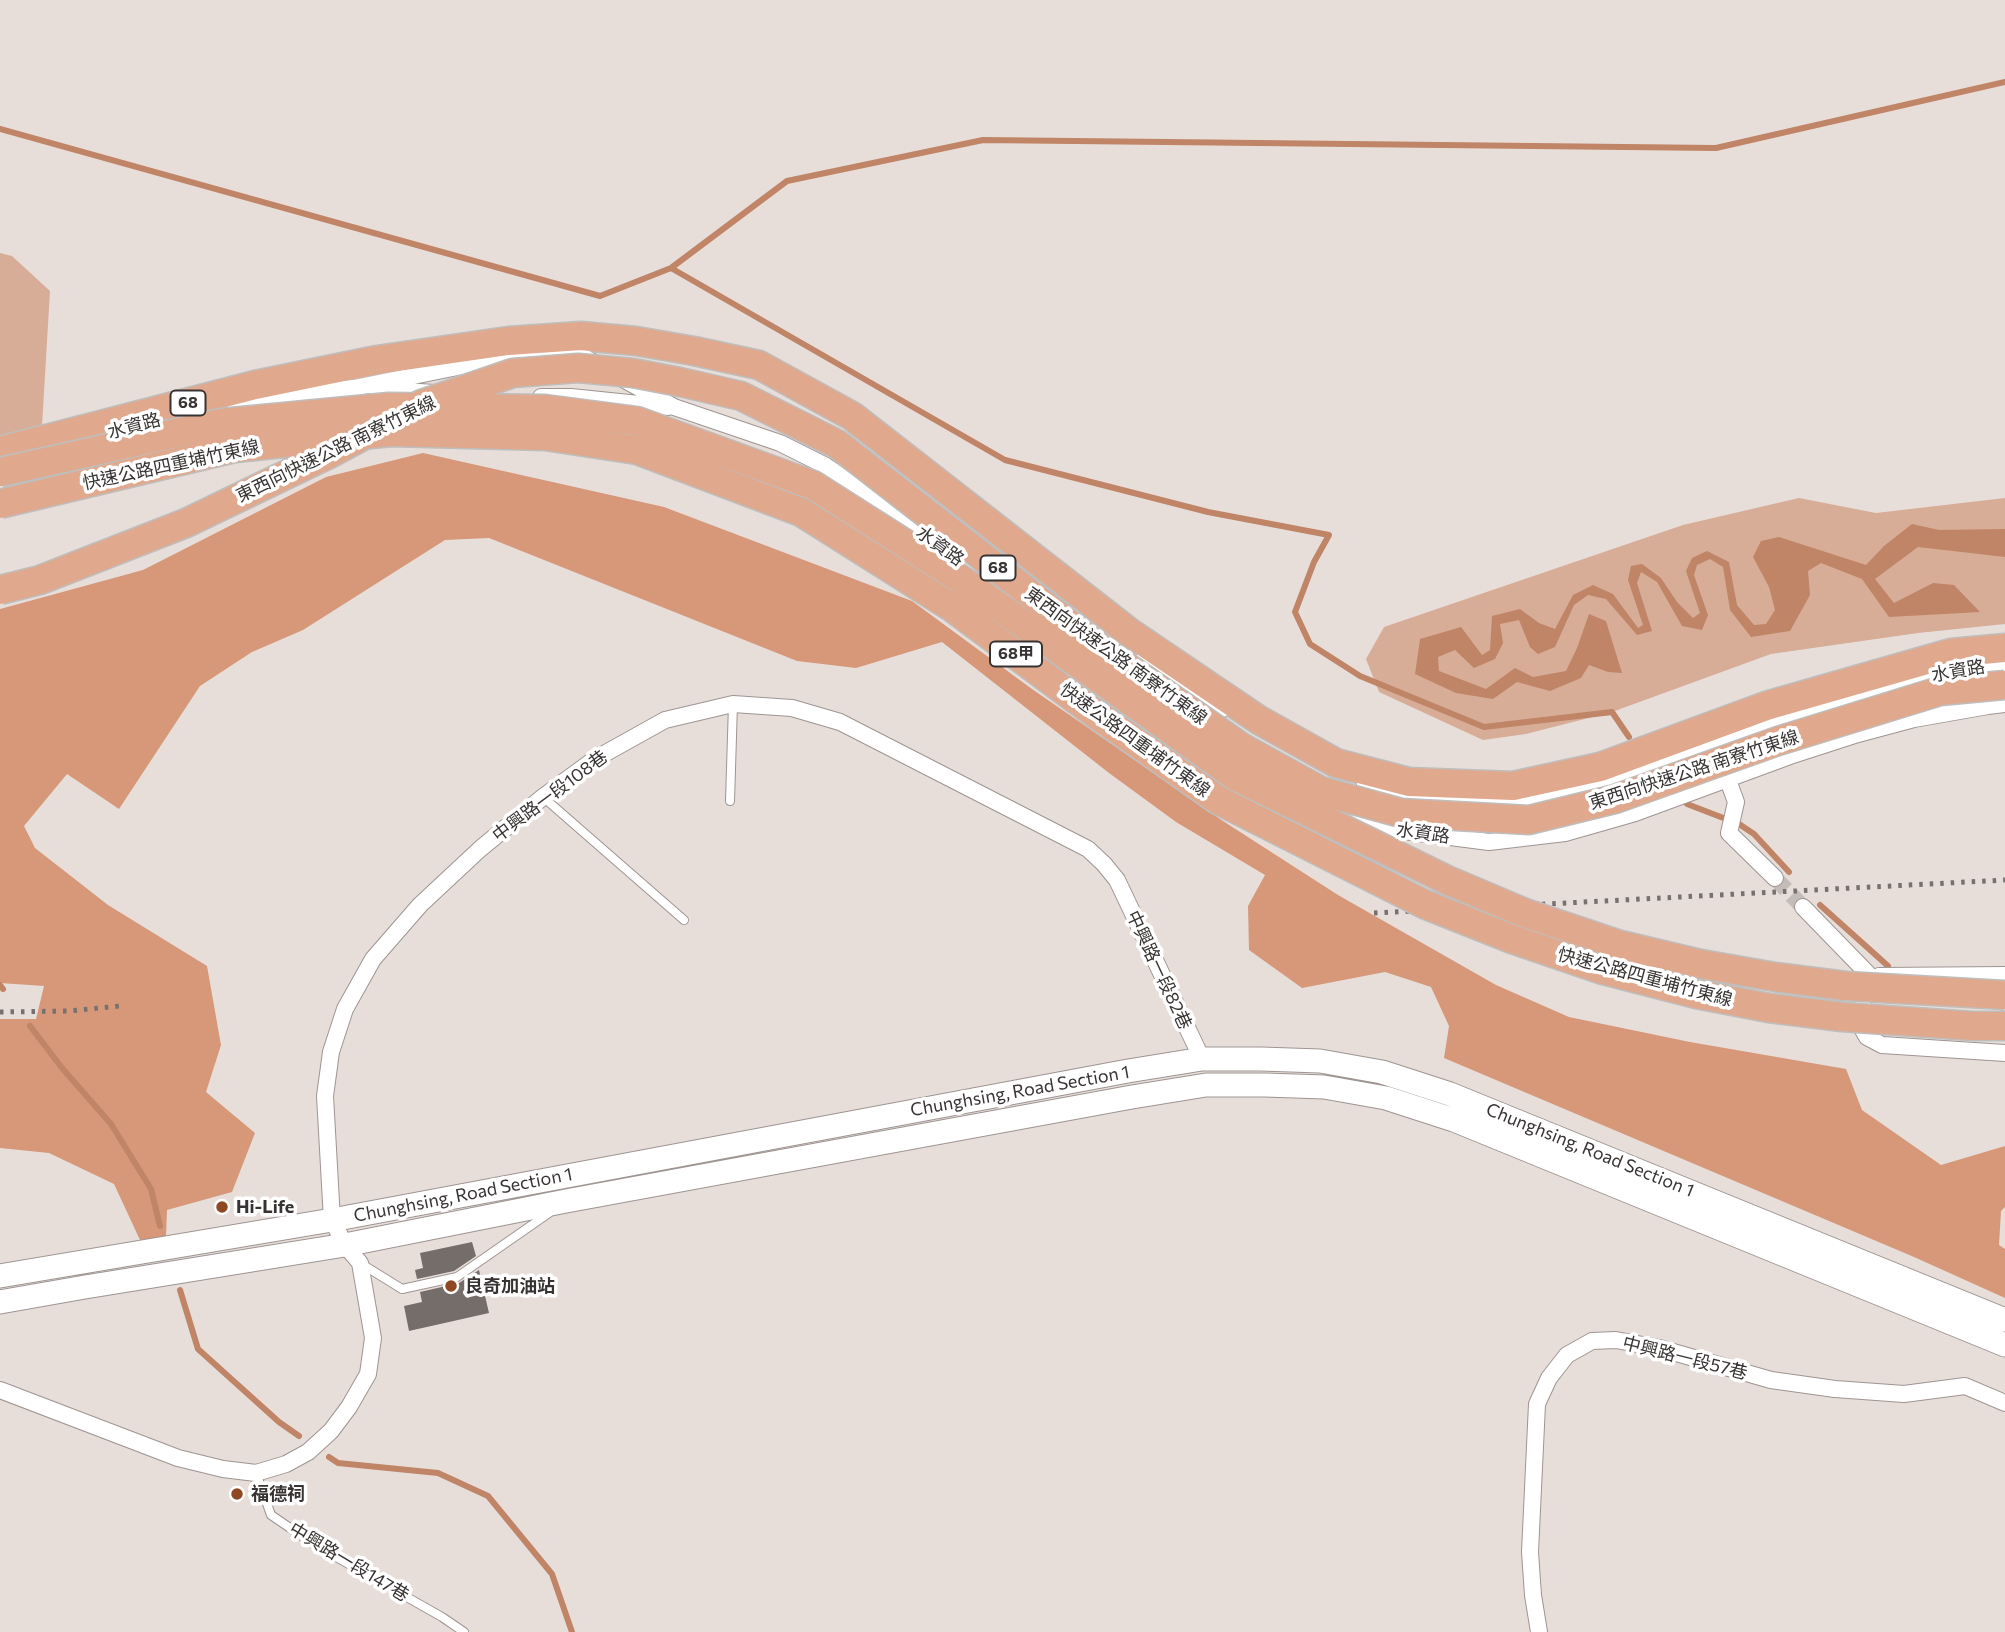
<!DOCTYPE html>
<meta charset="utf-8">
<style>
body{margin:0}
canvas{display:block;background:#e7deda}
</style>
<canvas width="2005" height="1632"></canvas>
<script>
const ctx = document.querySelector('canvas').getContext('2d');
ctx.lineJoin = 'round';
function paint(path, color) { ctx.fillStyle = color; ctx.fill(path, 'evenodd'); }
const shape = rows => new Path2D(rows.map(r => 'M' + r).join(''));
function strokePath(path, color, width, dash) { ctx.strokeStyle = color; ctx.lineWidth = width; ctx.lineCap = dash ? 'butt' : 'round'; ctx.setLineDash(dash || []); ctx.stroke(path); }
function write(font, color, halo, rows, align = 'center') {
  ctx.font = font + ' Commissioner,"Noto Sans TC",sans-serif'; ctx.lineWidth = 7; ctx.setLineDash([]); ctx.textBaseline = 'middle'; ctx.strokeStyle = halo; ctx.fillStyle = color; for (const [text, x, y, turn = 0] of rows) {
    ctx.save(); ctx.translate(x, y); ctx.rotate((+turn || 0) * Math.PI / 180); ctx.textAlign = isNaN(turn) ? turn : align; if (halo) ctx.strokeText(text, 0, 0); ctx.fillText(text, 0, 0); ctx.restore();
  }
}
paint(shape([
 [0,253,12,256,50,291,42,426,0,439],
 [1799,498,1876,513,2005,498,2005,624,1918,633,1771,654,1612,712,1526,734,1483,740,1379,692,1366,659,1384,627,1683,525]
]), '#d7ad98');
paint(shape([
 [423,453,664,507,912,601,1032,689,1223,821,1338,895,1496,985,1569,1017,1690,1042,1846,1069,1862,1110,1941,1165,2005,1146,2005,1207,2001,1211,1999,1245,2005,1249,2005,1298,1914,1257,1444,1058,1449,1026,1431,987,1385,972,1302,988,1249,950,1248,906,1265,875,1176,822,1109,773,942,642,856,668,797,661,489,538,445,540,303,630,252,652,200,686,119,809,67,774,24,826,35,848,108,905,207,966,221,1045,206,1092,255,1133,232,1192,167,1210,166,1237,140,1240,114,1184,49,1153,0,1148,0,1019,36,1019,44,986,0,983,0,609,143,570,326,477]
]), '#d69879');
paint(shape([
 [1912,524,1939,530,2005,529,2005,557,1918,547,1875,579,1894,603,1933,583,1954,585,1980,612,1889,617,1862,579,1821,563,1808,571,1810,595,1790,631,1751,637,1730,610,1723,567,1710,559,1697,565,1694,575,1708,615,1702,630,1682,626,1657,582,1641,572,1637,583,1652,631,1637,635,1606,599,1588,595,1574,605,1555,647,1538,654,1530,647,1519,620,1500,624,1503,643,1495,659,1474,668,1455,650,1438,657,1439,671,1486,689,1515,668,1533,677,1566,671,1577,648,1589,614,1606,621,1622,673,1608,672,1589,665,1581,678,1550,691,1517,682,1493,699,1456,693,1415,674,1420,639,1461,627,1482,655,1490,650,1492,616,1520,609,1539,623,1555,629,1573,595,1593,585,1613,594,1638,628,1643,625,1628,580,1631,566,1642,564,1661,578,1677,602,1693,618,1700,613,1686,571,1692,558,1707,551,1729,562,1737,605,1754,625,1766,624,1775,610,1769,587,1753,557,1761,541,1779,537,1866,565,1884,546]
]), '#c08466');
strokePath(shape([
 [0,129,600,296,671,268,787,181,983,140,1716,148,2005,82],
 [671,268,1005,460,1208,512,1329,535,1314,562,1295,612,1310,644,1360,676,1484,727,1612,712,1629,737],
 [1687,804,1739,824,1754,834,1789,872],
 [1820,905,1888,966],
 [0,985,3,989],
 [30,1026,62,1068,111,1124,151,1189,160,1226],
 [180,1290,198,1349,279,1422,299,1436],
 [329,1457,338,1463,438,1473,488,1496,552,1574,572,1632]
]), '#c08466', 6);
paint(shape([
 [472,1242,476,1256,454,1271,417,1279,415,1270,423,1268,420,1253],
 [479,1270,489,1313,409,1331,404,1306,422,1302,420,1292,459,1283]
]), '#756d6a');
strokePath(shape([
 [1775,878,1803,907]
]), '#c4bcb8', 16, [16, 8]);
const service = shape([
 [543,797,684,920],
 [730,801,733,704],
 [360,1263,402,1289,457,1277,549,1213],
 [256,1473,271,1515,315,1545,442,1617,464,1632]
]);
const minor = shape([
 [623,379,674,407,780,443,826,466,911,524,1026,609],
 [376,389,434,393],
 [541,397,571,397,668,407],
 [235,403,273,396,354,388,507,357,576,353,598,365],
 [1141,662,1221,710],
 [1725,772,1736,802,1729,833,1775,878],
 [1365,784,1403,796,1472,802,1519,802,1607,781,1715,741,1832,702,1943,672,2005,664],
 [1325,806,1333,810,1396,830,1489,842,1565,833,1635,813,1790,756,1858,734,1914,719,1988,706,2005,704],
 [1803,907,1873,979],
 [2005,975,1879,976,1867,984,1864,992,1862,1020,1863,1030,1867,1037,1882,1045,2005,1053],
 [0,1390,178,1458,223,1469,256,1473,286,1464,308,1452,331,1431,349,1407,368,1374,373,1338,360,1263,345,1245,332,1220,325,1096,331,1052,345,1009,373,959,420,905,480,849,543,797,595,759,665,720,733,704,792,708,840,722,1088,849,1104,864,1117,880,1202,1059],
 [1539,1632,1533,1595,1530,1552,1537,1404,1549,1378,1567,1355,1592,1341,1616,1340,1659,1348,1771,1380,1835,1389,1904,1394,1965,1386,2005,1403]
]);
const secondary = shape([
 [0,1276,332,1220,1128,1071,1202,1059,1261,1059,1320,1061,1382,1072,1450,1094,2005,1320],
 [0,1302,85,1287,345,1245,566,1201,1132,1097,1206,1085,1265,1085,1324,1087,1386,1098,1454,1120,2005,1345]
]);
const trunk = shape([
 [0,451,255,385,377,360,508,341,581,336,636,341,694,351,759,365,852,416,1129,632,1259,720,1336,763,1409,782,1513,786,1600,767,1766,706,1951,653,2005,648]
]);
strokePath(service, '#9e9592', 10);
strokePath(minor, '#9e9592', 18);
strokePath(secondary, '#9e9592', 25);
strokePath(trunk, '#bfbebd', 31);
strokePath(service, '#fff', 8);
strokePath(minor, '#fff', 16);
strokePath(secondary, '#fff', 23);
strokePath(trunk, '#e0a88c', 28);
strokePath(shape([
 [1374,913,2005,880],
 [0,1012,68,1011,120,1006]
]), '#76706e', 5, [3.5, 7]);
const trunkBridge = shape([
 [0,472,221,423,389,407,545,409,637,421,813,485,956,576,1237,777,1447,880,1525,913,1617,944,1701,964,1775,977,1846,986,2005,995],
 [0,504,235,448,391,432,545,436,637,450,801,512,953,608,1093,712,1218,800,1424,904,1512,939,1603,970,1696,994,1769,1008,1842,1017,1973,1026,2005,1026],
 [0,590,40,580,186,523,329,454,422,404,513,373,578,368,633,373,680,382,741,396,837,444,1108,654,1241,747,1321,791,1401,813,1529,820,1615,799,1778,741,1940,691,2005,685]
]);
strokePath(trunkBridge, '#bfbebd', 31, []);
strokePath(trunkBridge, '#e0a88c', 28);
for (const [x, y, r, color] of [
 [222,1207,7,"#8f4922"],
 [451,1286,7,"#8f4922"],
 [237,1494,7,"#8f4922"]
]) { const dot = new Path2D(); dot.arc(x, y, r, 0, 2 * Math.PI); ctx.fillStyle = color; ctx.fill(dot); strokePath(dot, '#fff', 2.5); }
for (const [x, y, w] of [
 [188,403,35],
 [998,568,35],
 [1016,654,52]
]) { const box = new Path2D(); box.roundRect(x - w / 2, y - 12.5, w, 25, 5); ctx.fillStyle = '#fff'; ctx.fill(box); strokePath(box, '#373332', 2); }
write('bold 16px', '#373332', null, [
 ["68",188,403],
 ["68",998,568],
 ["68甲",1016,654]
]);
write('18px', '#373332', '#fff', [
 ["水資路",134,426,-15],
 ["東西向快速公路 南寮竹東線",336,449,-26],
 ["快速公路四重埔竹東線",171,465,-12],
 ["水資路",940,546,36],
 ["東西向快速公路 南寮竹東線",1116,656,36],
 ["水資路",1958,671,-10],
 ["快速公路四重埔竹東線",1135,740,36],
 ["東西向快速公路 南寮竹東線",1694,770,-18],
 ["中興路一段108巷",550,796,-37],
 ["水資路",1423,833,8],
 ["中興路一段82巷",1159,970,65],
 ["快速公路四重埔竹東線",1645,977,15],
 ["Chunghsing, Road Section 1",1020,1091,-10],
 ["Chunghsing, Road Section 1",1590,1150,22],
 ["Chunghsing, Road Section 1",463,1195,-11],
 ["中興路一段57巷",1685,1358,14],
 ["中興路一段147巷",349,1562,31]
]);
write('bold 18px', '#373332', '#fff', [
 ["Hi-Life",236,1207],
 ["良奇加油站",465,1286],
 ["福德祠",251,1494]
], 'left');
</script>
